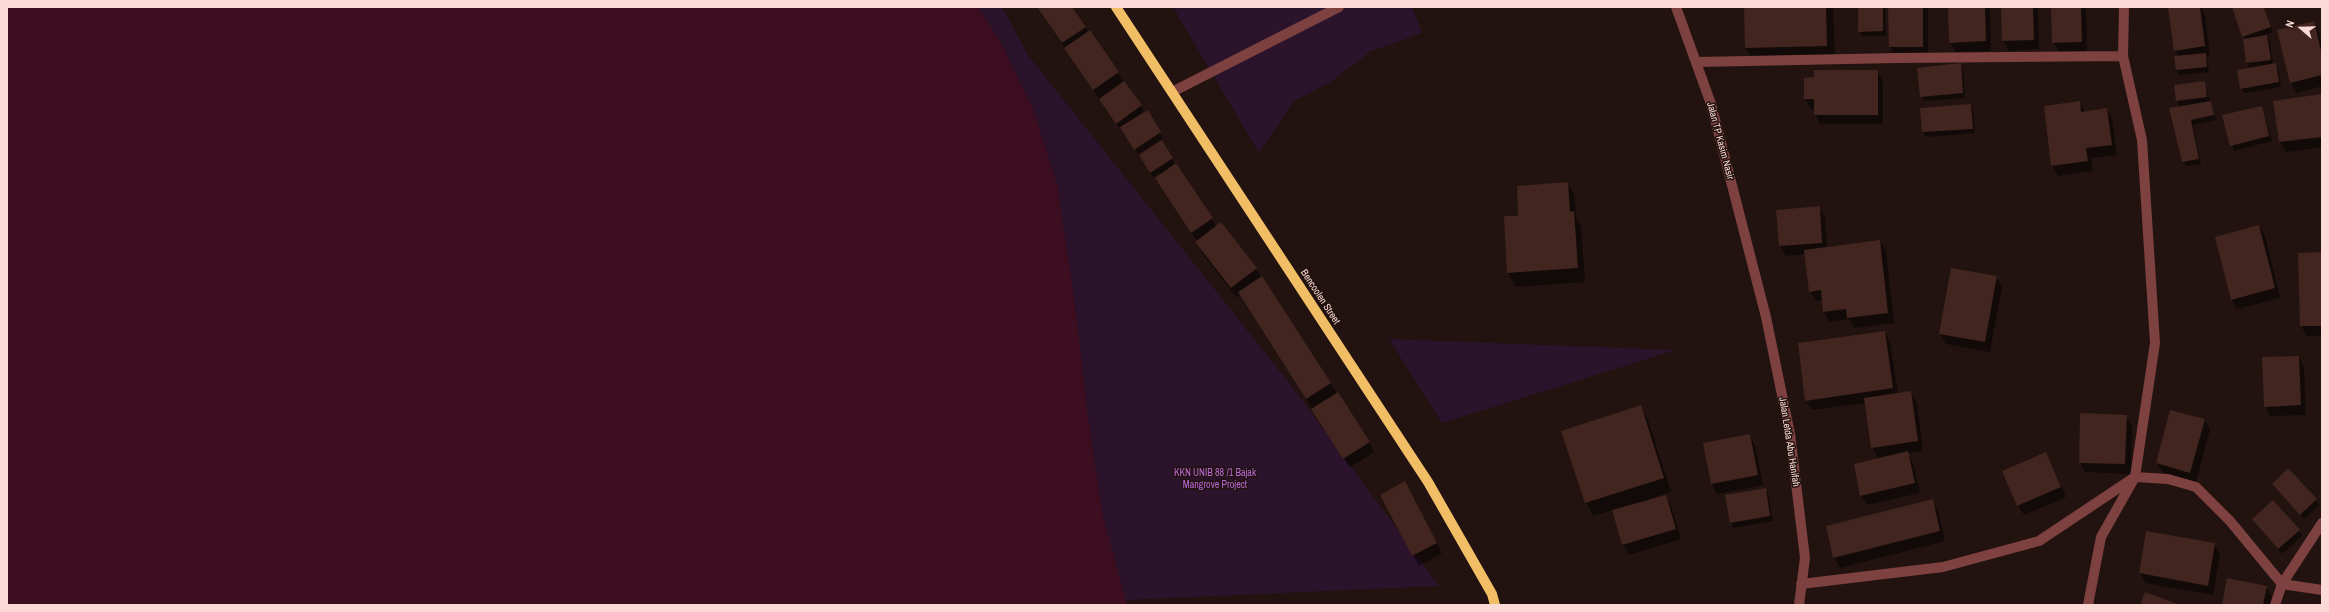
<!DOCTYPE html>
<style>
body{margin:0}
#map{position:relative;width:2329px;height:612px;overflow:hidden;background:#221310;font-family:"Archivo Narrow",sans-serif}
canvas{display:block}
.frame{position:absolute;inset:0;border:8px solid #fbd9d4;pointer-events:none}
.north{position:absolute;left:2281px;top:8px;width:40px;height:40px;-webkit-text-stroke:3px #221310;paint-order:stroke;rotate:290deg;font-size:11px;font-weight:700;line-height:16px;text-align:center;color:#fbd9d4}
.north::after{content:'';display:block;margin:auto;width:14px;height:18px;background:#fbd9d4;clip-path:polygon(50% 0,100% 100%,50% 72%,0 100%)}
</style>
<div id="map">
<canvas width="2329" height="612"></canvas>
<div class="frame"></div>
<div class="north">N</div>
</div>
<script>
const ctx = document.querySelector('canvas').getContext('2d');
ctx.lineJoin = 'round';
function paint(path, color) { ctx.fillStyle = color; ctx.fill(path, 'evenodd'); }
const shape = rows => new Path2D(rows.map(r => 'M' + r).join(''));
function strokePath(path, color, width, dash) { ctx.strokeStyle = color; ctx.lineWidth = width; ctx.lineCap = dash ? 'butt' : 'round'; ctx.setLineDash(dash || []); ctx.stroke(path); }
function write(font, color, halo, rows, align = 'center') {
  ctx.font = font + ' "Archivo Narrow",sans-serif'; ctx.lineWidth = 3; ctx.setLineDash([]); ctx.textBaseline = 'middle'; ctx.strokeStyle = halo; ctx.fillStyle = color; for (const [text, x, y, turn = 0] of rows) {
    ctx.save(); ctx.translate(x, y); ctx.rotate((+turn || 0) * Math.PI / 180); ctx.textAlign = isNaN(turn) ? turn : align; if (halo) ctx.strokeText(text, 0, 0); ctx.fillText(text, 0, 0); ctx.restore();
  }
}
paint(shape([
 [978,7,1002,7,1028,55,1290,384,1439,586,1125,600,1102,513,1087,410,1075,305,1057,184,1033,109,1000,41],
 [1173,7,1412,7,1422,33,1371,51,1329,83,1294,101,1259,153],
 [1389,339,1676,350,1442,423]
]), '#2a132b');
paint(shape([
 [7,7,978,7,1000,41,1033,109,1057,184,1075,305,1087,410,1102,513,1127,605,7,605]
]), '#3c0e1f');
paint(shape([
 [1037,7,1071,7,1144,111,1132,121,1147,112,1163,138,1138,154,1121,127,1120,128,1099,99],
 [1745,7,1833,7,1835,60,1754,62,1746,48],
 [1859,7,1885,7,1886,36,1862,36,1859,31],
 [1889,7,1928,7,1928,56,1895,57,1890,47],
 [1949,7,1990,7,1991,51,1956,52,1950,42],
 [2002,7,2038,7,2039,49,2009,51,2003,41],
 [2052,7,2086,7,2087,52,2059,52,2053,42],
 [2186,7,2201,7,2205,15,2210,56,2207,57,2209,72,2179,75,2177,70,2179,57,2175,50],
 [2233,7,2264,7,2273,32,2261,36,2267,36,2270,41,2273,65,2275,64,2278,69,2281,87,2244,93,2241,88,2250,69,2247,63,2245,40],
 [2313,22,2319,32,2322,44,2322,86,2297,93,2291,83],
 [1960,64,1963,69,1965,98,1924,101,1921,96],
 [1877,71,1883,81,1883,124,1820,124,1815,114,1815,109,1811,109,1805,99,1805,79],
 [2204,82,2216,120,2193,125,2201,164,2186,166,2183,161,2180,107,2177,101],
 [2322,97,2322,147,2286,152,2280,142],
 [2079,102,2085,112,2107,109,2112,119,2117,155,2091,158,2093,171,2058,176,2052,166],
 [1971,105,1973,110,1975,133,1926,137,1923,132],
 [2261,107,2272,141,2234,151,2223,116],
 [1161,142,1216,226,1256,269,1369,442,1374,452,1350,468,1240,295,1237,298,1202,253,1196,243,1197,241,1156,178,1161,175,1160,173,1153,177,1140,155],
 [1567,183,1575,197,1576,218,1581,226,1585,282,1516,287,1508,273,1505,217,1520,217],
 [1819,207,1825,217,1827,248,1880,241,1886,251,1894,323,1854,328,1849,319,1830,322,1824,312,1823,300,1816,301,1810,291,1806,254,1786,256,1780,246],
 [2259,226,2265,236,2280,298,2237,309,2231,299],
 [2322,253,2322,336,2307,336,2301,326],
 [1996,277,2002,287,1990,352,1946,344,1940,334],
 [1885,332,1890,342,1898,394,1911,393,1917,403,1923,451,1907,453,1913,463,1920,493,1867,505,1861,495,1879,459,1872,447,1865,403,1812,410,1806,400],
 [2299,357,2304,367,2306,415,2270,416,2265,406],
 [1640,406,1648,420,1671,492,1649,499,1650,500,1665,496,1671,506,1681,539,1629,555,1623,545,1613,510,1593,516,1586,502],
 [2126,416,2132,426,2131,474,2085,472,2080,462],
 [2204,419,2210,429,2196,482,2163,473,2157,463],
 [1749,435,1755,445,1763,485,1717,494,1712,484,1704,444],
 [2046,453,2066,497,2024,515,2018,505],
 [2273,484,2316,500,2319,505,2304,519],
 [1766,489,1768,494,1773,521,1733,528,1731,523,1726,496],
 [1411,493,1442,553,1419,566,1381,496],
 [1932,500,1938,510,1945,541,1840,568,1834,558,1827,526],
 [2253,519,2299,531,2302,536,2282,554],
 [2214,544,2220,554,2213,595,2146,583,2140,573],
 [2266,587,2272,597,2270,605,2223,605],
 [2280,603,2290,605,2280,605]
]), '#0007');
paint(shape([
 [1037,7,1072,7,1086,27,1062,43],
 [1744,7,1826,7,1827,46,1745,48],
 [1858,7,1883,7,1883,31,1858,32],
 [1888,7,1923,7,1923,47,1889,47],
 [1948,7,1985,7,1986,41,1949,43],
 [2001,7,2033,7,2034,40,2002,41],
 [2051,7,2081,7,2082,42,2052,43],
 [2178,7,2200,7,2205,46,2174,51,2168,8],
 [2232,7,2264,7,2271,27,2242,37],
 [2314,21,2322,55,2322,75,2290,83,2277,30],
 [1090,30,1119,72,1093,90,1064,48],
 [2267,35,2271,60,2246,63,2243,39],
 [2206,53,2207,67,2176,70,2174,56],
 [1961,63,1963,93,1920,97,1917,68],
 [2276,63,2279,82,2240,89,2237,70],
 [1814,70,1878,70,1878,115,1814,115,1814,99,1804,99,1804,78,1814,77],
 [1124,81,1142,105,1116,124,1099,99],
 [2205,81,2207,97,2176,101,2174,85],
 [2322,94,2322,137,2279,142,2273,101],
 [2080,101,2081,112,2107,108,2112,145,2086,148,2088,161,2051,166,2044,106],
 [2211,101,2214,115,2191,120,2199,159,2182,162,2169,108],
 [1971,104,1973,129,1922,132,1920,108],
 [2262,106,2269,136,2230,146,2222,115],
 [1148,110,1161,132,1134,150,1120,127],
 [1162,140,1173,158,1150,173,1139,155],
 [1176,163,1213,218,1191,233,1155,178],
 [1568,182,1570,212,1574,211,1578,268,1507,273,1504,216,1518,216,1517,186],
 [1820,206,1822,243,1779,246,1776,210],
 [1221,222,1257,268,1231,288,1195,242],
 [2259,225,2275,288,2231,300,2215,237],
 [1880,240,1888,313,1847,318,1846,309,1823,312,1821,290,1809,292,1804,250],
 [2322,252,2322,326,2300,326,2298,253],
 [1951,268,1997,276,1985,342,1939,334],
 [1262,276,1331,383,1306,399,1238,292],
 [1885,331,1893,388,1805,401,1798,343],
 [2299,356,2301,405,2264,407,2262,357],
 [1911,391,1918,441,1871,448,1864,398],
 [1338,392,1370,442,1343,459,1311,409],
 [1641,405,1664,478,1585,503,1561,431],
 [2170,410,2205,419,2190,473,2156,463],
 [2080,413,2127,415,2125,464,2079,463],
 [1750,434,1758,475,1711,484,1703,443],
 [1908,451,1915,483,1860,496,1854,464],
 [2046,452,2061,487,2017,506,2002,471],
 [2288,468,2317,499,2300,515,2272,484],
 [1405,481,1437,543,1412,556,1380,495],
 [1766,488,1770,516,1730,523,1725,495],
 [1666,495,1676,529,1622,545,1612,510],
 [1933,499,1940,531,1833,558,1826,526],
 [2273,500,2300,530,2278,549,2252,519],
 [2146,531,2215,543,2208,586,2139,573],
 [2227,578,2267,586,2263,605,2222,605],
 [2145,592,2180,605,2140,605]
]), '#41251e');
strokePath(shape([
 [1676,7,1711,104,1766,317,1790,434,1805,558,1799,605],
 [1697,62,1897,58,2123,56],
 [1172,92,1339,7],
 [1801,584,1943,567,2039,541,2135,477,2168,479,2196,487,2230,521,2282,584,2322,590],
 [2088,605,2101,537,2135,477,2155,343,2142,140,2123,56,2124,7],
 [2275,605,2282,584,2322,523]
]), '#7d413f', 10);
strokePath(shape([
 [1116,7,1428,482,1492,594,1495,605]
]), '#f1bd65', 10);
write('10px', '#fbd9d4', '#221310', [
 ["Jalan TP Kasim Nasir",1720,141,75],
 ["Bencoolen Street",1320,297,57],
 ["Jalan Letda Abu Hanifah",1789,442,81]
]);
write('10px', '#b967d5', '#221310', [
 ["KKN UNIB 88 /1 Bajak",1215,473],
 ["Mangrove Project",1215,485]
]);
</script>
